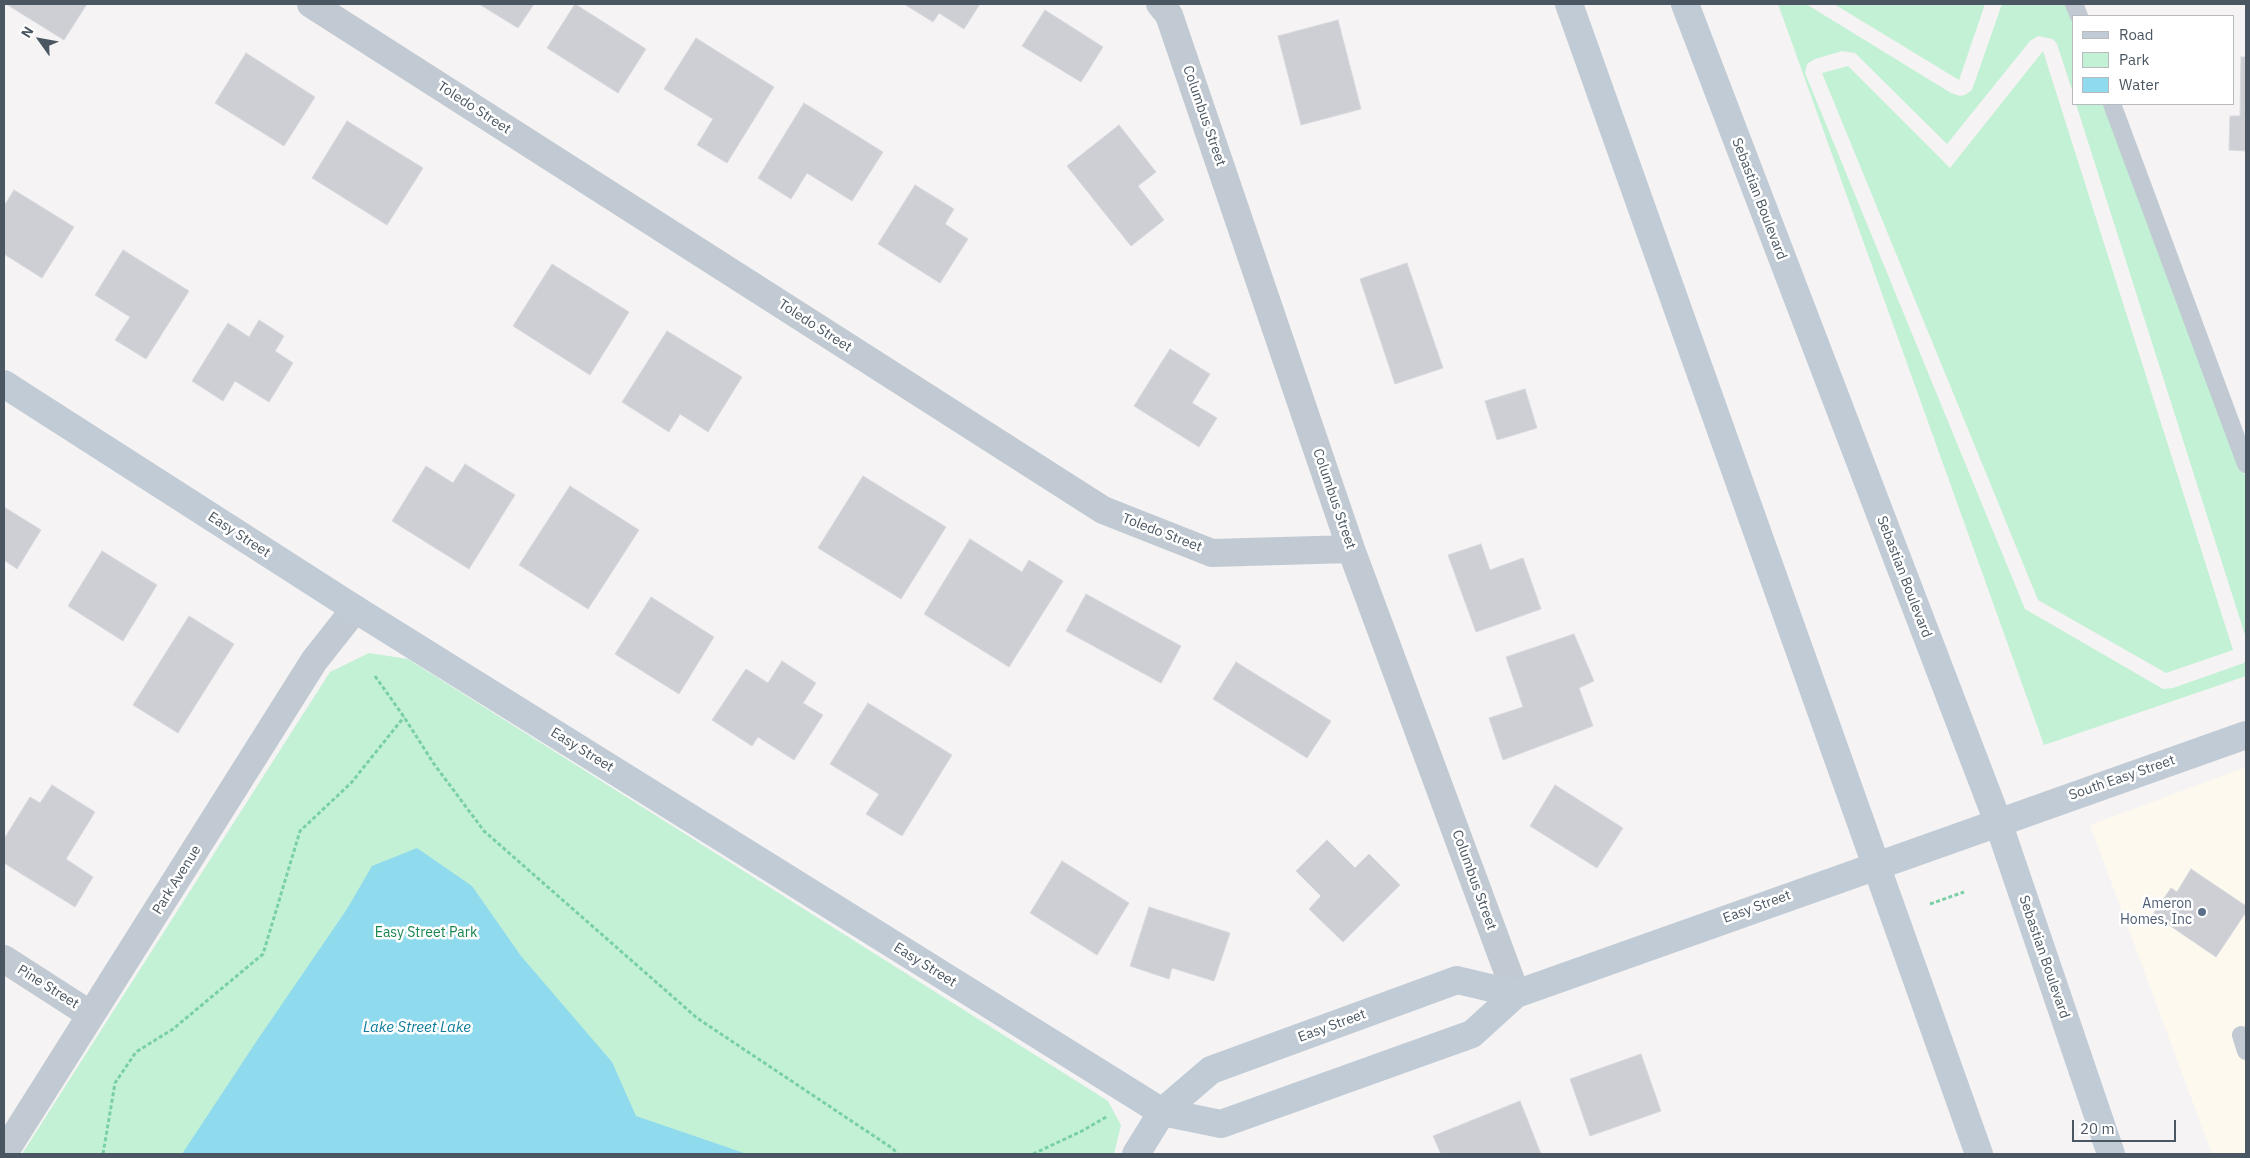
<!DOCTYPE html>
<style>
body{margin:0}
#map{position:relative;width:2250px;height:1158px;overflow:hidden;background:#f5f3f3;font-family:"IBM Plex Sans",sans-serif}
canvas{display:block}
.frame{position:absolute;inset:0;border:5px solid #4a5661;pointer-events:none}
.legend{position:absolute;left:2072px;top:15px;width:162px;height:90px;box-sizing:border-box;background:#fff;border:1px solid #b7bbc0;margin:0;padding:6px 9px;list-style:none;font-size:15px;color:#4a5661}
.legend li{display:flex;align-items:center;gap:10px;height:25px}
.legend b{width:25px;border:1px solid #b7bbc0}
.north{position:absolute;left:15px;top:15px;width:50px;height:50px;-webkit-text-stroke:4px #fff;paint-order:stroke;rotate:302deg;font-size:14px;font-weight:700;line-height:20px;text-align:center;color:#4a5661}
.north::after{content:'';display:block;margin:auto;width:18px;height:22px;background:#4a5661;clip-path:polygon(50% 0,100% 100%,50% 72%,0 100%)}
.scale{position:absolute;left:2072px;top:1120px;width:104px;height:22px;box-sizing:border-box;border:2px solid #4a5661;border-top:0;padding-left:6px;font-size:15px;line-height:18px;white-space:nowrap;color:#4a5661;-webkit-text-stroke:4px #fff;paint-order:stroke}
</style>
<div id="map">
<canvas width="2250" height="1158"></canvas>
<div class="frame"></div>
<ul class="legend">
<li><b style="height:6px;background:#c1cbd6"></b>Road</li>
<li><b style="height:14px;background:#c3f1d5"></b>Park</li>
<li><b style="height:14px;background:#90daee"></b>Water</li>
</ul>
<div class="north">N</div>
<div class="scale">20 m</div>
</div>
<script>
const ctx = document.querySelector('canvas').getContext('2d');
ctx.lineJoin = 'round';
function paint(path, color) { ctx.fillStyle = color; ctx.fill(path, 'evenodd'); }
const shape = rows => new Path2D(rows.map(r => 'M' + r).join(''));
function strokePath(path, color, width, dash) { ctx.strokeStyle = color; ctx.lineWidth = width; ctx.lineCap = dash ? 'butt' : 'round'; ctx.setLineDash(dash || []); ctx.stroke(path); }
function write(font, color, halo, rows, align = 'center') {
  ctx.font = font + ' "IBM Plex Sans",sans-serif'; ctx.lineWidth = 5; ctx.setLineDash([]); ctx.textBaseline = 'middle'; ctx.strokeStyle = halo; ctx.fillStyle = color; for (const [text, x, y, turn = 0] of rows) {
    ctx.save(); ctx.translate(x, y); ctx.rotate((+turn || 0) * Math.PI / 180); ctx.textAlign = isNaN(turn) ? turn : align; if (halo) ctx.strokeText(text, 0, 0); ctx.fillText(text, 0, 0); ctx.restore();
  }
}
paint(shape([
 [2246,767,2246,1154,2212,1154,2090,825]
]), '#fdf9ef');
paint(shape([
 [1778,4,1806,4,1951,93,1960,96,1965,95,1972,90,2002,4,2075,4,2074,96,2057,44,2053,39,2038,36,2030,41,1947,144,1855,53,1842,51,1815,59,1807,64,1805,73,2025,609,2163,689,2173,688,2244,663,2246,660,2246,676,2044,745],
 [1834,4,1985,4,1959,80],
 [2043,51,2233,650,2166,673,2038,600,1822,73,1848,66,1950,168],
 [2076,104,2111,104,2246,478,2246,638],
 [369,653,408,659,1108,1101,1121,1125,1114,1154,22,1154,330,672]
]), '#c3f1d5');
paint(shape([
 [417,848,472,886,521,956,612,1062,636,1116,747,1154,182,1154,256,1042,347,909,372,866]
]), '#90daee');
const building = shape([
 [6,4,87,4,64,40,6,4],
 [479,4,534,4,518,28,479,4],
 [575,4,646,49,618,93,547,48,575,4],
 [904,4,980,4,964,29,939,13,933,22,904,4],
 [1045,10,1103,47,1081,82,1022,46,1045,10],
 [1338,20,1361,109,1301,125,1278,36,1338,20],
 [696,38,774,87,727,163,697,145,713,119,664,89,696,38],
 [246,53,315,97,284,146,215,103,246,53],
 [2241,57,2246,57,2246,151,2229,150,2230,116,2240,116,2241,57],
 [804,103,883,152,852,201,807,173,791,199,758,178,804,103],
 [347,121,423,168,387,225,312,178,347,121],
 [1119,125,1156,172,1138,186,1164,220,1131,246,1067,166,1119,125],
 [915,185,954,209,945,224,968,239,940,283,878,244,915,185],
 [14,190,74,227,42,278,4,254,4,206,14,190],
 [123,250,189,291,146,359,115,340,130,317,95,295,123,250],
 [1407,263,1443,368,1395,384,1360,279,1407,263],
 [552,264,629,312,590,375,513,326,552,264],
 [259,320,284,336,275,351,293,363,269,402,235,381,223,401,192,381,228,323,249,337,259,320],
 [667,331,742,377,708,432,680,414,669,432,622,402,667,331],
 [1170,349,1210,374,1192,403,1217,418,1199,447,1134,406,1170,349],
 [1525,389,1537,428,1497,440,1485,401,1525,389],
 [465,464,515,495,469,569,392,521,426,466,453,483,465,464],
 [863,476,946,527,901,599,818,548,863,476],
 [570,486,639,530,588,609,519,565,570,486],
 [4,507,41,530,17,569,4,560,4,507],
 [970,539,1022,572,1029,560,1063,581,1009,667,924,614,970,539],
 [1481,544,1490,570,1523,558,1541,609,1476,632,1448,555,1481,544],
 [102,551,157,585,123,641,68,606,102,551],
 [1086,594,1181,646,1161,683,1066,631,1086,594],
 [651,597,714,637,679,694,615,654,651,597],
 [189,616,234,644,178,733,133,705,189,616],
 [1574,634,1594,681,1579,688,1593,726,1503,760,1489,718,1523,707,1506,657,1574,634],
 [782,661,816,683,803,703,823,715,794,760,758,737,752,746,712,720,746,669,768,683,782,661],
 [1236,662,1331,721,1307,758,1213,699,1236,662],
 [868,703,952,755,902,836,866,814,879,794,830,764,868,703],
 [52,785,95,812,66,859,93,877,75,907,4,863,4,839,30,797,40,803,52,785],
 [1555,785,1623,828,1597,868,1530,826,1555,785],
 [1327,840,1355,868,1369,854,1400,885,1343,942,1309,909,1321,896,1296,871,1327,840],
 [1062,861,1129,903,1097,955,1030,913,1062,861],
 [2191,869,2246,906,2246,912,2216,957,2153,914,2171,888,2177,892,2191,869],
 [1149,907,1230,933,1214,981,1172,968,1169,979,1130,966,1149,907],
 [1641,1054,1661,1111,1590,1136,1570,1079,1641,1054],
 [1520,1101,1541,1154,1441,1154,1433,1136,1520,1101]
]);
paint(building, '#cdcfd5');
strokePath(building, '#d7d9de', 1);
strokePath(shape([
 [375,676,404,717,434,764,484,831,697,1018,892,1148,898,1154],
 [1930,904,1964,892],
 [103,1154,115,1083,136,1052,173,1029,263,954,300,831,351,783,404,717],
 [1033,1154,1082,1131,1108,1116]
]), '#7ad0a6', 3, [4, 2.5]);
strokePath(shape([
 [2074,4,2079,16],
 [2112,104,2246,464],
 [2241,1035,2246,1051]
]), '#c1cad2', 18);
strokePath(shape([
 [311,4,1103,510,1212,553,1351,549],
 [1160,4,1169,15,1351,549,1516,994],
 [4,959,91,1015],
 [4,1153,314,661,355,609]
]), '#c1cad2', 28);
strokePath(shape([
 [1569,4,1979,1154],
 [1685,4,1998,822,2111,1154],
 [4,384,355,609,1162,1112,1221,1124,1472,1034,1516,994,2246,735],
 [1136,1154,1162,1112,1211,1070,1457,980,1516,994]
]), '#c1cbd6', 28);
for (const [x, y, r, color] of [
 [2202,912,5,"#5c6f8a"]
]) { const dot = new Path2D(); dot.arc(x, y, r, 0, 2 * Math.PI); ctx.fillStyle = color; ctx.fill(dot); strokePath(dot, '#fff', 2); }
write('14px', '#4a5661', '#fff', [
 ["Toledo Street",474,108,33],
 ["Columbus Street",1204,116,71],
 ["Sebastian Boulevard",1759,199,69],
 ["Toledo Street",815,326,33],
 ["Columbus Street",1334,499,71],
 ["Toledo Street",1162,533,21],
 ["Easy Street",239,535,33],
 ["Sebastian Boulevard",1904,577,69],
 ["Easy Street",582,750,32],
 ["South Easy Street",2122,778,-19],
 ["Park Avenue",177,880,-58],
 ["Columbus Street",1474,880,70],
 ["Easy Street",1757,907,-20],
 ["Sebastian Boulevard",2044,957,71],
 ["Easy Street",925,965,32],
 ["Pine Street",48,987,32],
 ["Easy Street",1332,1026,-20]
]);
write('14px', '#4e5e75', '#fff', [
 ["Ameron",2192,904],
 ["Homes, Inc",2192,920]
], 'right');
write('14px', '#17864f', '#fff', [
 ["Easy Street Park",426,933]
]);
write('italic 15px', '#0c7c9b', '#fff', [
 ["Lake Street Lake",417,1028]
]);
</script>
